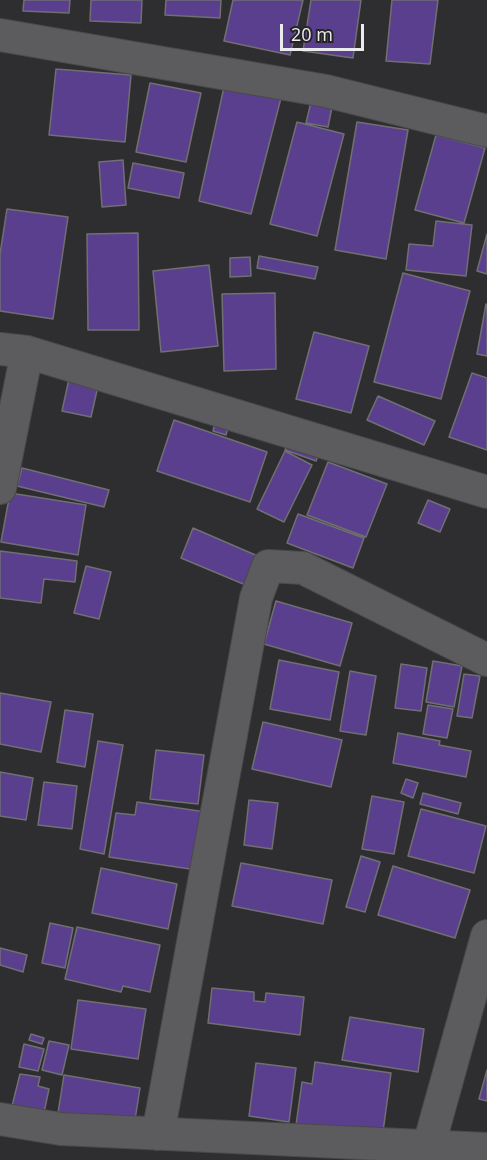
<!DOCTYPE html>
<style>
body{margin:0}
#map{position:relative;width:487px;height:1160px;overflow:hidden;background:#2e2e31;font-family:"Open Sans",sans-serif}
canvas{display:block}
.scale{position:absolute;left:280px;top:24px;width:84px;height:27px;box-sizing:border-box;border:3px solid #ecebed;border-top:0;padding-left:8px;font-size:18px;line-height:21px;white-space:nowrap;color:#ecebed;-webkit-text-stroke:4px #252427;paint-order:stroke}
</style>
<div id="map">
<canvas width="487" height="1160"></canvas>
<div class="scale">20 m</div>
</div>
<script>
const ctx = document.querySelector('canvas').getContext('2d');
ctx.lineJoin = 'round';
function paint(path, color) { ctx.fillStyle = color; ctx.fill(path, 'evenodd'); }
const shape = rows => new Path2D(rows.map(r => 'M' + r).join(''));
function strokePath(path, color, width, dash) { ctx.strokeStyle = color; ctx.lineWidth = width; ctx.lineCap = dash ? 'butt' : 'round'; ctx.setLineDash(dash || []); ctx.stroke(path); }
const building = shape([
 [24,0,70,0,69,13,23,11,24,0],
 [91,0,142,0,141,23,90,21,91,0],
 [166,0,221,0,220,18,165,15,166,0],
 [233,0,303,0,290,55,224,41,233,0],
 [311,0,361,0,353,58,303,51,311,0],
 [392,0,438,0,430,64,386,61,392,0],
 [56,69,131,75,125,142,49,135,56,69],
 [150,83,201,93,186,162,136,152,150,83],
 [224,87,281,98,251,214,199,201,224,87],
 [311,102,332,107,328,127,306,123,311,102],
 [297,122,344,134,317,236,270,224,297,122],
 [357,122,408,130,386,259,335,250,357,122],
 [436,135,485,148,464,223,415,210,436,135],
 [123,160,126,205,102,207,99,162,123,160],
 [133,163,184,173,179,198,128,188,133,163],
 [7,209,68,217,53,319,0,311,0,254,7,209],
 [436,221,472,225,466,276,406,270,409,244,433,246,436,221],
 [138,233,139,330,88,330,87,234,138,233],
 [487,234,487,274,477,271,487,234],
 [259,256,318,267,315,279,257,268,259,256],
 [250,257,251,276,230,277,230,258,250,257],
 [209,265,218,346,161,352,153,271,209,265],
 [403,273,470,291,441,399,374,382,403,273],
 [275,293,276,369,224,371,222,294,275,293],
 [486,304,487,305,487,356,477,354,486,304],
 [314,332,369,346,351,413,296,399,314,332],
 [472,373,487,378,487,450,449,437,472,373],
 [69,379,98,386,91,417,62,411,69,379],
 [378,396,435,421,424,445,367,420,378,396],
 [217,415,230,419,226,435,213,431,217,415],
 [174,420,267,452,250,502,157,471,174,420],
 [291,435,321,446,316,461,285,450,291,435],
 [285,451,312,465,284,522,257,509,285,451],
 [328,462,387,484,366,537,307,515,328,462],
 [22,468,109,490,104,507,17,486,22,468],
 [10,493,86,505,78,555,1,542,10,493],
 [428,500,450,509,440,532,418,523,428,500],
 [298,514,364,538,353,568,287,543,298,514],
 [193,528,260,557,248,586,181,558,193,528],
 [0,551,77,561,75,582,44,579,41,603,0,598,0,551],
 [86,566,111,572,99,619,74,613,86,566],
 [276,601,352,623,340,666,264,644,276,601],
 [279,660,339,672,330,720,270,709,279,660],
 [433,661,462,666,454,707,426,702,433,661],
 [401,664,427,668,421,711,395,708,401,664],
 [350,671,376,676,366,735,340,731,350,671],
 [464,674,480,676,472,718,457,716,464,674],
 [0,693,51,702,41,752,0,744,0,693],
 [428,705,453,709,447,738,423,734,428,705],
 [65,710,93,714,85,767,57,762,65,710],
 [263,722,342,740,331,787,252,769,263,722],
 [398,733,440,741,439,745,471,751,466,777,393,763,398,733],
 [98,741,123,745,104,854,80,849,98,741],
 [156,750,204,755,198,804,150,799,156,750],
 [0,772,33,778,26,820,0,816,0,772],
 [406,779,418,783,413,798,401,793,406,779],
 [44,782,77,786,72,829,38,825,44,782],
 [423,793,461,803,458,814,420,804,423,793],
 [372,796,404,802,394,854,362,849,372,796],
 [249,800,278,803,272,849,244,845,249,800],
 [137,802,206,812,197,870,109,857,116,813,135,815,137,802],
 [421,809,486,826,474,873,408,856,421,809],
 [361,856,380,862,365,912,346,907,361,856],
 [241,863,332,880,323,924,232,906,241,863],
 [393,866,470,890,455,938,378,915,393,866],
 [101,868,177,884,168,929,92,913,101,868],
 [50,923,73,928,65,968,42,963,50,923],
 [77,927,160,945,150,992,123,986,121,992,65,979,77,927],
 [0,948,27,955,23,972,0,965,0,948],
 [212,988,254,992,254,1001,265,1002,266,993,304,997,300,1035,208,1023,212,988],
 [78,1000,146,1009,138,1059,71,1049,78,1000],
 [350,1017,424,1029,418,1072,342,1060,350,1017],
 [31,1034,44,1038,42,1044,29,1040,31,1034],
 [49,1041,69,1045,62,1075,42,1070,49,1041],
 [24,1044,44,1049,38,1071,19,1067,24,1044],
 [315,1062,391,1073,382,1139,296,1125,302,1082,312,1084,315,1062],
 [256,1063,296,1068,289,1122,249,1116,256,1063],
 [487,1070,487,1101,479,1099,487,1070],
 [20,1074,40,1077,38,1086,49,1089,43,1117,11,1110,20,1074],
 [64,1075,140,1088,134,1126,58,1113,64,1075]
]);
paint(building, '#5a3f8e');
strokePath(building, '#706f72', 1.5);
const minor = shape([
 [0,35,326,91,487,131],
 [0,349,27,352,487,492],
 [0,488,27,352],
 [0,1119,61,1129,487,1149],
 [158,1134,256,598,268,566,303,568,487,660],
 [429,1145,487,936]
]);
strokePath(minor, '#4a494b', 34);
strokePath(minor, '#5c5c5f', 32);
</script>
